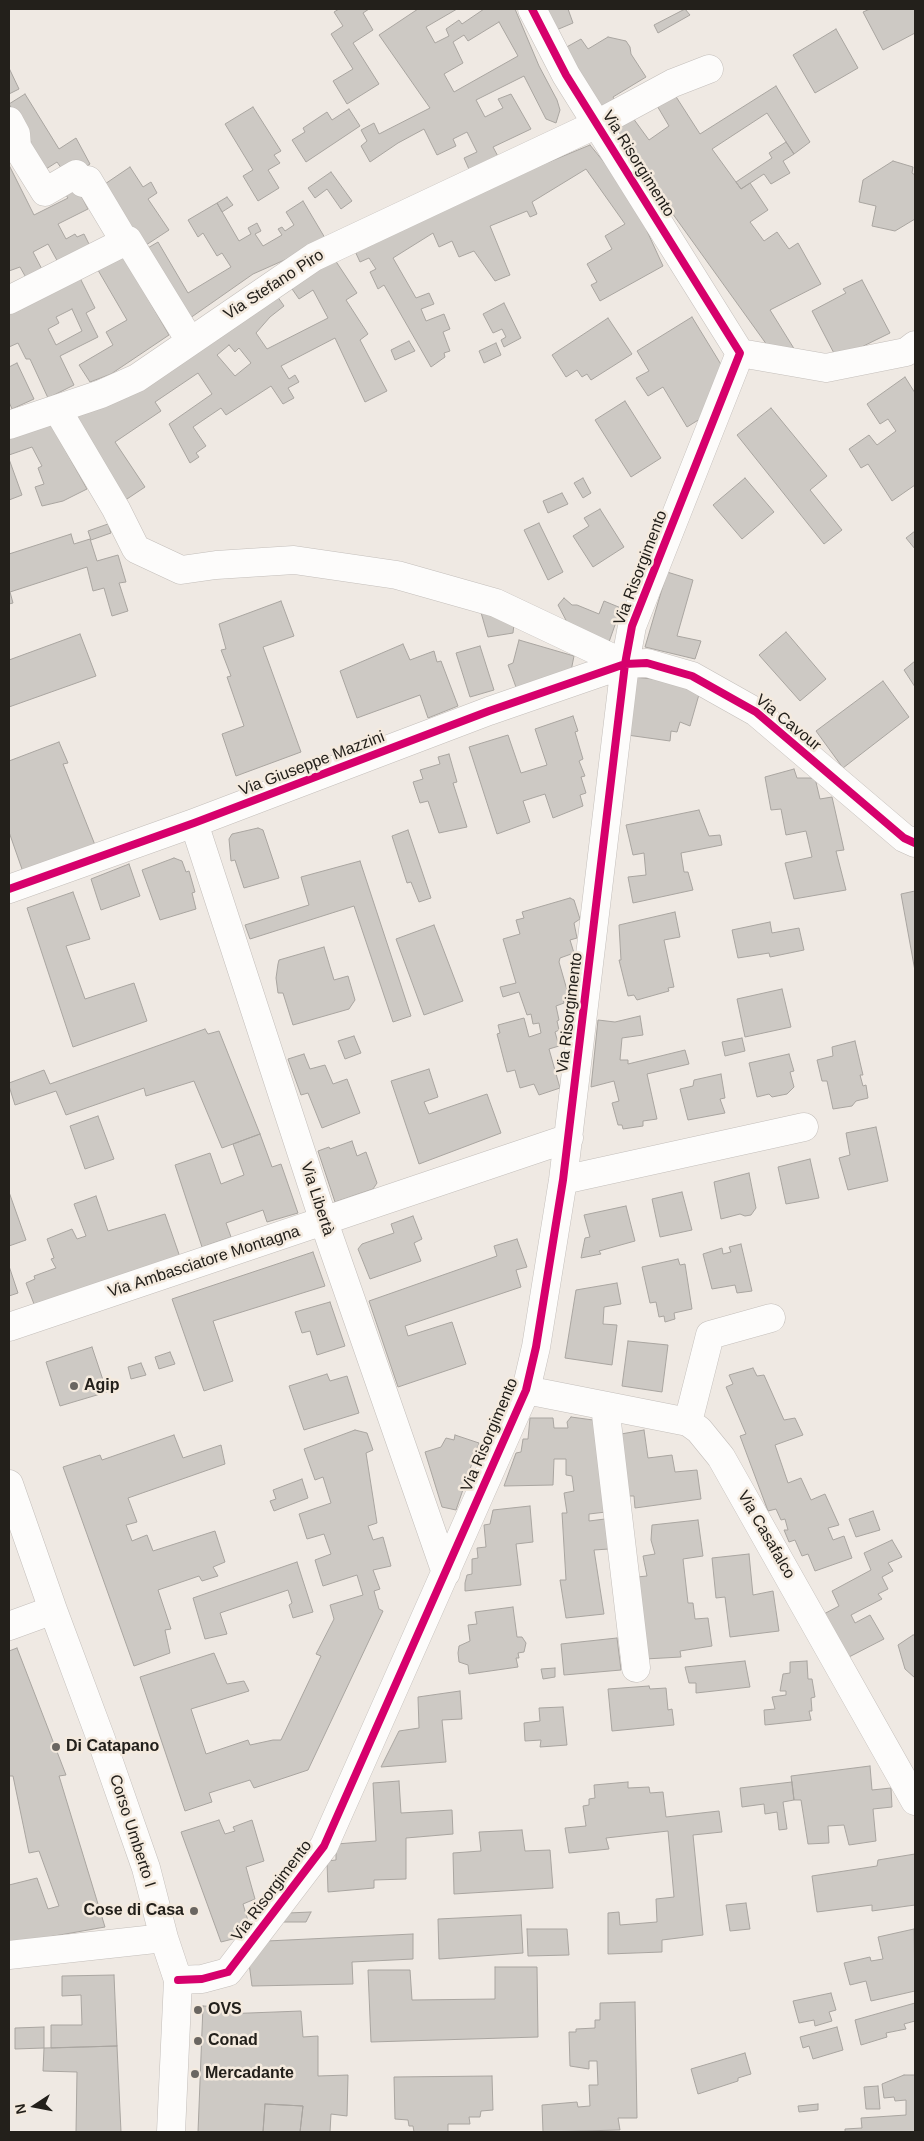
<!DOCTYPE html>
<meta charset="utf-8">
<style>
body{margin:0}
#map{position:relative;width:924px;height:2141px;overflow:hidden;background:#efe9e3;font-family:Helvetica,sans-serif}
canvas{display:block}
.frame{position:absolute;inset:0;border:10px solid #23201b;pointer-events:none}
.north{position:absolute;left:10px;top:2081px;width:50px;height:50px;-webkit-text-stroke:4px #f4eade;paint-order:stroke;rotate:259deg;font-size:14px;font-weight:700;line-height:20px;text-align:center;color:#23201b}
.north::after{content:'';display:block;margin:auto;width:18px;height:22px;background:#23201b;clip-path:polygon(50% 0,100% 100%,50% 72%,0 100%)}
</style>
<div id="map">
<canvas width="924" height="2141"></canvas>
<div class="frame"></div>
<div class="north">N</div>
</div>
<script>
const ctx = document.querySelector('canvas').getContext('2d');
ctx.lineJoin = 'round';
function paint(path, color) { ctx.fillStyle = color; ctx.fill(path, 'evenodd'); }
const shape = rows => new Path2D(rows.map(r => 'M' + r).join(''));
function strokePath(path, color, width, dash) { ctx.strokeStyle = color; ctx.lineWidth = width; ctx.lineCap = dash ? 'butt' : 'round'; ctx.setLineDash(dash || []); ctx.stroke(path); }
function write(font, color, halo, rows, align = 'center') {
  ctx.font = font + ' Helvetica,sans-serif'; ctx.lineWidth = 5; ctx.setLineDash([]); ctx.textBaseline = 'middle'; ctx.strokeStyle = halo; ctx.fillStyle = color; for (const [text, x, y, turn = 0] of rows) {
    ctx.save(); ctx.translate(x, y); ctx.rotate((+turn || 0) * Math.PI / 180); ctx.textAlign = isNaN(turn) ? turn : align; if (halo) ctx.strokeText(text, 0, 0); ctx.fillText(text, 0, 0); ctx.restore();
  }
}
const building = shape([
 [339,9,369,9,363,13,373,30,353,43,379,84,347,104,333,81,353,69,331,34,343,26,334,12,339,9],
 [418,9,457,9,426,27,435,43,449,36,446,29,459,20,462,24,484,9,515,9,539,66,557,100,560,110,556,123,546,119,524,76,476,100,485,117,503,108,498,99,511,94,531,129,493,147,501,162,472,176,464,158,477,152,467,132,453,139,456,146,437,155,424,129,398,143,370,162,361,146,367,141,361,130,374,123,379,134,430,108,379,35,418,9],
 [499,22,518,56,454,92,444,74,463,63,453,42,464,35,468,41,499,22],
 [545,9,568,9,573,23,554,31,545,9],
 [685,9,690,15,658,33,654,25,685,9],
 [870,9,915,9,915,33,883,50,863,12,870,9],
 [836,29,858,68,815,93,793,55,836,29],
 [608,37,626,41,630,47,631,54,646,77,613,97,618,106,602,115,563,49,581,39,588,49,608,37],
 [9,68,19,89,9,94,9,68],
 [776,86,810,142,794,154,767,113,712,149,741,189,750,183,768,210,750,222,764,241,777,232,789,249,798,243,821,284,770,310,798,355,767,345,611,128,630,114,649,140,669,126,656,104,673,92,700,134,776,86],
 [25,94,59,149,76,138,90,164,84,168,62,169,57,162,46,169,24,146,31,142,9,104,25,94],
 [253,107,281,151,274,155,280,163,268,170,279,188,258,201,243,176,253,170,225,124,253,107],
 [349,109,360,126,306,162,292,140,305,132,303,128,327,112,332,120,349,109],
 [786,142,794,154,783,161,790,173,771,184,764,174,741,189,736,182,772,158,769,153,786,142],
 [590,145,656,226,647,231,663,266,600,301,591,285,597,282,587,264,612,249,605,236,625,224,586,169,532,202,537,214,530,217,527,211,490,226,510,275,495,281,474,251,459,257,452,241,439,247,433,233,393,258,416,298,429,293,434,304,421,309,426,321,444,314,450,329,443,332,450,351,444,353,445,357,431,367,384,285,378,289,370,272,376,269,369,258,360,262,354,249,452,202,590,145],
 [893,161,913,167,912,173,915,175,915,219,895,231,872,226,876,206,859,202,863,180,893,161],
 [9,165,34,215,68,198,65,194,77,188,88,209,58,224,66,239,75,234,77,237,84,234,91,248,59,264,48,244,33,252,45,275,29,283,20,267,9,271,9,165],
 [130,167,143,187,151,182,157,193,148,199,169,230,143,247,102,186,130,167],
 [331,172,352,201,341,209,327,189,315,198,308,188,331,172],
 [227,197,233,205,222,212,217,203,227,197],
 [303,201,325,238,298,254,253,274,183,323,141,252,158,242,188,293,231,267,222,253,217,256,203,233,198,237,188,220,217,203,239,241,251,234,248,228,257,223,261,231,255,234,263,246,282,235,278,229,282,227,285,231,294,225,286,212,303,201],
 [120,250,169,335,111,374,90,382,79,365,113,345,106,332,127,320,95,265,120,250],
 [333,257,357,293,346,300,368,334,360,340,387,391,365,402,335,338,281,366,289,379,295,375,299,382,288,388,294,398,283,404,271,386,226,415,221,408,193,427,206,446,196,453,199,457,190,463,169,424,212,394,198,373,155,402,161,411,115,442,145,487,121,503,69,416,275,293,284,306,270,317,256,333,267,349,328,318,313,290,299,299,290,286,333,257],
 [229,345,235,352,239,348,251,363,235,376,217,355,229,345],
 [77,272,95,308,86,313,98,337,60,356,74,385,48,398,30,359,26,359,18,343,9,347,9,307,77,272],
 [72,309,82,331,56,345,48,329,59,323,56,317,72,309],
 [862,280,890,333,837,359,812,311,846,293,843,289,862,280],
 [504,303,521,338,504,347,501,340,506,337,502,329,493,333,483,314,504,303],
 [692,317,725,371,708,414,687,427,663,387,648,396,636,378,649,371,637,351,692,317],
 [608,318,632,354,591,380,587,374,582,377,577,370,566,377,552,355,608,318],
 [409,341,415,351,395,360,391,350,409,341],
 [496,343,501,355,484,363,479,351,496,343],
 [17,363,34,399,12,409,9,402,9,367,17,363],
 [905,377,915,393,915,485,892,501,868,464,861,468,849,449,869,435,877,445,896,431,888,419,880,424,867,404,905,377],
 [625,401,661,458,631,477,595,420,625,401],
 [771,408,827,476,810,490,842,530,824,544,737,435,771,408],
 [48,419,87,489,63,501,42,506,35,487,44,484,38,468,42,466,32,447,9,455,9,433,48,419],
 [9,459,22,495,9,500,9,459],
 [583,478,591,493,583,498,574,483,583,478],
 [745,478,774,512,742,539,713,505,745,478],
 [562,493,568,504,548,513,543,501,562,493],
 [600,509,624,547,593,567,573,536,589,526,584,518,600,509],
 [539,523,563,572,548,580,524,530,539,523],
 [108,524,111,533,91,540,88,531,108,524],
 [915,531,915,549,906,538,915,531],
 [71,534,74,544,90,539,97,561,118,555,126,582,119,583,128,611,112,616,104,588,93,591,87,567,10,592,13,603,9,604,9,554,71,534],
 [667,572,693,580,677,636,701,641,695,659,645,647,667,572],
 [564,598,572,605,577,605,599,614,604,601,621,608,609,642,568,624,558,605,564,598],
 [281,601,294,636,263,647,301,752,236,776,222,734,244,726,227,677,231,676,221,650,226,649,219,624,281,601],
 [480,609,514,624,513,633,488,637,480,609],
 [786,632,826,679,800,701,759,655,786,632],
 [80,634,96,676,9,707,9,660,80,634],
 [519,640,574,656,571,671,517,690,508,665,513,663,519,640],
 [403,644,410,660,434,651,437,662,441,661,458,706,428,718,420,695,357,718,340,671,403,644],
 [480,646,494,690,470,697,456,653,480,646],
 [915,661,915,687,904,670,915,661],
 [633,677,673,681,700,691,690,726,680,722,677,732,671,731,670,741,627,735,633,677],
 [883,681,909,717,843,768,816,731,883,681],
 [573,716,578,731,575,732,583,759,579,761,585,776,581,777,586,793,580,795,583,806,553,818,545,794,523,801,530,822,497,834,469,747,508,735,521,773,547,765,535,729,573,716],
 [59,742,68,763,63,764,95,845,23,872,9,832,9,761,59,742],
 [449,754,457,782,453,783,467,827,439,833,428,801,420,803,413,782,423,779,420,770,440,764,438,757,449,754],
 [794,769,797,778,815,778,820,799,832,797,844,850,836,851,846,890,794,899,785,863,812,857,806,831,786,835,781,809,771,810,765,777,794,769],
 [699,810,709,836,720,835,722,845,681,853,684,872,688,872,693,890,633,903,628,877,646,875,644,853,633,855,626,825,699,810],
 [258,828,263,830,279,878,244,888,235,860,231,861,229,839,232,834,258,828],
 [408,830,431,898,419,902,411,882,407,883,392,836,408,830],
 [174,858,182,861,186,872,189,871,195,892,192,893,196,909,160,920,142,870,174,858],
 [360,861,411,1016,393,1022,354,906,250,939,245,925,309,905,301,877,360,861],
 [129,864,140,896,101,910,91,879,129,864],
 [915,891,915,971,901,894,915,891],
 [73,892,90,939,66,946,85,999,134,983,147,1021,73,1047,27,908,73,892],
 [570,898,574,900,580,919,574,923,577,938,570,940,574,953,560,958,559,962,569,997,563,998,564,1003,556,1006,559,1020,557,1021,559,1030,555,1032,559,1046,549,1049,560,1088,539,1095,534,1084,520,1088,515,1070,507,1072,497,1034,500,1033,498,1025,524,1018,529,1037,541,1033,539,1023,533,1024,531,1014,527,1015,519,992,503,997,500,987,516,983,503,939,520,934,516,920,524,918,522,912,570,898],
 [675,912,680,937,664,940,674,987,668,988,669,991,637,1000,634,995,628,996,619,960,621,960,619,925,675,912],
 [770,922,772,933,799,928,804,950,770,957,769,953,738,958,732,930,770,922],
 [434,925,463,1001,424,1015,396,939,434,925],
 [324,947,334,980,348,976,355,1000,349,1009,293,1025,283,993,278,993,276,978,278,964,279,960,324,947],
 [782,989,791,1027,745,1037,737,999,782,989],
 [640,1016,643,1035,622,1038,620,1060,628,1060,628,1064,685,1050,689,1064,647,1074,657,1119,643,1121,643,1126,623,1129,622,1125,618,1125,612,1103,619,1101,614,1081,591,1087,598,1020,615,1022,640,1016],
 [205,1029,208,1034,219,1031,260,1134,222,1148,194,1081,146,1096,144,1088,66,1115,56,1091,15,1105,9,1086,9,1083,44,1070,50,1084,205,1029],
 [354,1036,361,1053,345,1059,338,1041,354,1036],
 [742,1038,745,1051,725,1056,722,1042,742,1038],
 [855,1041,863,1075,860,1075,863,1086,866,1085,868,1098,856,1101,852,1106,833,1109,827,1081,822,1081,817,1060,833,1056,832,1047,855,1041],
 [304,1054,310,1069,325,1065,333,1084,347,1079,360,1113,322,1128,308,1093,301,1095,288,1059,304,1054],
 [789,1054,794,1071,790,1072,794,1087,787,1094,772,1097,769,1094,757,1097,749,1063,789,1054],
 [429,1069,438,1097,424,1102,429,1114,487,1094,501,1133,419,1164,391,1081,429,1069],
 [721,1074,725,1098,720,1099,725,1113,688,1120,680,1089,693,1086,694,1080,721,1074],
 [98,1116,114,1159,85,1169,70,1126,98,1116],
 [876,1127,888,1181,848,1190,839,1158,850,1155,846,1133,876,1127],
 [260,1134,272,1167,281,1164,298,1213,267,1222,263,1210,226,1223,231,1237,202,1247,175,1165,210,1153,221,1184,244,1175,233,1144,260,1134],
 [352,1141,357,1156,366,1152,377,1183,373,1189,335,1202,318,1151,329,1147,330,1149,352,1141],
 [810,1159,819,1198,786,1204,778,1167,810,1159],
 [749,1173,756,1208,751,1215,745,1216,740,1214,721,1219,714,1182,749,1173],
 [9,1192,26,1240,9,1246,9,1192],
 [682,1192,692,1230,660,1237,652,1199,682,1192],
 [96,1196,108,1231,165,1214,181,1260,34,1304,26,1283,35,1279,34,1276,56,1268,51,1259,54,1258,47,1239,72,1229,77,1239,86,1236,74,1204,96,1196],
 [626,1206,635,1241,599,1251,601,1254,581,1258,585,1238,590,1237,584,1215,626,1206],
 [413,1216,422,1239,414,1243,421,1261,370,1279,358,1249,362,1244,394,1233,391,1224,413,1216],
 [517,1239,527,1267,516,1270,521,1287,405,1326,408,1336,452,1322,466,1364,398,1387,369,1301,497,1256,494,1246,517,1239],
 [741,1244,752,1291,737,1293,735,1285,712,1289,703,1254,722,1248,723,1254,731,1252,729,1247,741,1244],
 [313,1252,325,1286,213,1321,233,1381,204,1391,172,1299,313,1252],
 [678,1259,680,1265,685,1264,692,1309,674,1313,675,1319,665,1322,664,1316,659,1317,656,1302,650,1303,642,1267,678,1259],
 [9,1266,18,1293,9,1296,9,1266],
 [617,1283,621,1304,604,1307,603,1324,617,1325,612,1365,565,1358,576,1290,617,1283],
 [330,1302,345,1346,317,1355,310,1331,302,1333,295,1312,330,1302],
 [628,1341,668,1345,662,1392,622,1386,628,1341],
 [92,1347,107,1392,60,1406,46,1362,92,1347],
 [170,1352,175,1364,159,1369,155,1357,170,1352],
 [141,1363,146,1375,131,1379,128,1367,141,1363],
 [753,1368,757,1376,764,1375,784,1420,795,1418,803,1435,775,1445,788,1483,801,1478,811,1500,825,1494,839,1525,828,1528,833,1540,844,1536,852,1558,815,1571,808,1554,802,1556,795,1540,789,1542,784,1530,788,1530,785,1519,781,1520,776,1509,768,1511,740,1436,746,1434,726,1387,733,1384,729,1375,753,1368],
 [327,1374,330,1381,347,1376,359,1413,304,1430,289,1386,327,1374],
 [571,1417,593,1420,606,1512,589,1514,589,1521,605,1519,609,1549,594,1550,604,1614,566,1618,560,1580,566,1580,562,1513,567,1513,564,1493,574,1491,572,1476,566,1475,566,1459,554,1459,553,1485,504,1486,516,1453,521,1452,523,1439,528,1439,530,1418,553,1418,554,1428,568,1428,567,1422,571,1417],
 [355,1430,367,1433,373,1450,366,1453,377,1523,368,1526,373,1540,383,1537,391,1566,373,1570,380,1589,374,1591,379,1609,383,1611,308,1770,254,1788,250,1780,209,1793,212,1802,185,1811,140,1677,214,1653,227,1684,244,1681,249,1691,191,1709,206,1754,248,1740,250,1745,273,1740,281,1740,321,1656,316,1654,334,1619,330,1605,363,1595,357,1575,323,1586,315,1560,331,1554,324,1534,307,1539,299,1514,331,1503,323,1477,315,1480,304,1449,355,1430],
 [644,1430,648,1458,672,1455,675,1472,697,1470,701,1499,635,1508,634,1496,629,1496,621,1434,644,1430],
 [174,1435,183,1458,221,1445,225,1464,128,1498,137,1522,126,1525,132,1541,147,1535,153,1551,215,1531,225,1562,213,1567,218,1576,202,1581,199,1576,158,1590,171,1629,165,1630,170,1653,134,1666,63,1467,100,1455,102,1460,174,1435],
 [455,1435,479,1443,456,1510,442,1507,425,1452,441,1447,446,1438,454,1440,455,1435],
 [302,1479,308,1498,274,1511,270,1501,276,1499,273,1490,302,1479],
 [530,1506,533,1542,516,1544,521,1585,465,1591,465,1583,467,1575,472,1574,472,1559,478,1558,477,1548,486,1547,484,1525,490,1524,493,1510,530,1506],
 [873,1511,880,1530,856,1537,849,1519,873,1511],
 [698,1520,703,1556,683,1559,688,1603,693,1603,695,1619,708,1618,712,1646,680,1651,681,1657,645,1659,637,1577,647,1576,643,1556,655,1554,651,1540,652,1525,698,1520],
 [892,1540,902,1557,888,1563,893,1571,882,1577,888,1589,878,1594,882,1599,851,1615,855,1623,870,1615,884,1639,847,1658,822,1615,839,1606,832,1591,871,1570,864,1553,892,1540],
 [749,1554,753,1595,773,1591,779,1631,730,1637,725,1597,716,1598,712,1558,749,1554],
 [297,1562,313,1612,293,1618,289,1605,292,1603,288,1590,220,1613,227,1634,205,1639,193,1598,297,1562],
 [513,1607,517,1637,522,1637,526,1643,524,1652,518,1653,519,1658,516,1658,518,1667,469,1674,468,1665,459,1662,458,1653,459,1646,470,1641,468,1625,477,1624,475,1612,513,1607],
 [913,1635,915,1635,915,1678,905,1669,898,1645,913,1635],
 [617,1638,621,1670,564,1675,561,1644,617,1638],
 [17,1648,66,1775,59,1776,105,1927,9,1944,9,1885,37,1878,48,1909,59,1906,39,1851,29,1853,13,1776,9,1776,9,1651,17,1648],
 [745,1661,750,1687,696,1693,696,1683,689,1683,685,1667,745,1661],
 [807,1661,808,1679,812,1679,815,1697,811,1698,812,1711,809,1711,811,1720,765,1725,764,1710,775,1709,772,1697,786,1695,786,1691,780,1691,783,1674,790,1673,790,1662,807,1661],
 [555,1668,555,1677,543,1679,541,1669,555,1668],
 [649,1686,650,1689,666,1688,668,1710,672,1709,674,1725,612,1731,608,1689,649,1686],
 [460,1691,462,1719,442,1720,446,1762,381,1767,399,1731,419,1728,418,1697,460,1691],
 [563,1707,567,1745,540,1747,541,1740,525,1741,524,1723,540,1721,539,1708,563,1707],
 [870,1766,872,1790,891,1788,892,1807,873,1809,876,1841,849,1845,844,1825,828,1826,829,1843,808,1844,801,1800,794,1800,791,1776,870,1766],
 [399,1781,401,1813,452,1810,453,1834,406,1838,406,1879,374,1880,374,1888,328,1892,327,1861,336,1860,336,1844,376,1841,373,1783,399,1781],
 [628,1782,628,1788,649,1787,650,1793,663,1792,666,1817,719,1811,722,1832,693,1835,703,1935,662,1940,662,1952,608,1954,608,1913,619,1912,620,1925,657,1922,656,1899,674,1897,668,1831,606,1838,609,1849,569,1853,565,1828,586,1826,583,1806,589,1805,589,1799,595,1798,594,1785,628,1782],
 [792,1782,794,1800,783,1802,787,1829,779,1830,777,1812,765,1814,764,1804,742,1807,740,1788,792,1782],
 [219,1820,225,1834,235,1831,233,1827,252,1820,264,1861,246,1867,255,1899,243,1904,252,1934,221,1942,181,1832,219,1820],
 [522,1830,525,1851,550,1850,553,1888,454,1894,453,1853,481,1851,479,1832,522,1830],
 [915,1854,915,1905,872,1911,872,1905,817,1912,812,1876,877,1866,878,1860,915,1854],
 [746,1903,750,1929,730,1931,726,1905,746,1903],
 [311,1912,306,1922,283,1922,288,1913,311,1912],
 [521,1915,523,1953,439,1959,438,1919,521,1915],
 [527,1929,567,1929,569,1955,528,1956,527,1929],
 [914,1929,915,1991,871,2001,866,1981,850,1985,844,1963,870,1957,871,1961,883,1959,878,1937,914,1929],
 [413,1934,413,1959,352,1962,353,1984,252,1986,249,1963,267,1941,413,1934],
 [495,1967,537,1967,538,2037,371,2042,368,1970,410,1970,412,2000,495,1999,495,1967],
 [114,1975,117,2046,51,2048,51,2025,82,2025,81,1995,62,1996,62,1976,114,1975],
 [831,1993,836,2010,829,2012,832,2021,815,2026,814,2020,799,2023,793,2001,831,1993],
 [635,2002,637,2118,618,2118,620,2130,543,2132,542,2105,577,2102,578,2107,590,2106,589,2085,598,2085,597,2061,589,2061,589,2069,570,2066,569,2032,576,2032,576,2029,595,2028,595,2020,600,2020,600,2003,635,2002],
 [915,2003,915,2021,904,2024,906,2029,886,2033,887,2037,861,2045,855,2020,915,2003],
 [203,2006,223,2007,223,2014,301,2011,303,2037,318,2036,318,2076,348,2075,347,2116,331,2114,330,2132,300,2132,303,2106,265,2104,263,2132,198,2132,203,2006],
 [44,2027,44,2048,15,2049,15,2028,44,2027],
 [837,2027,843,2050,813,2059,809,2046,803,2048,800,2037,837,2027],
 [117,2046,121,2132,76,2132,77,2072,43,2071,44,2048,117,2046],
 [745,2053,751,2074,738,2078,738,2081,698,2094,691,2069,745,2053],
 [904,2075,915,2075,915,2132,845,2132,845,2129,862,2128,861,2118,906,2115,906,2100,895,2101,894,2097,884,2098,882,2084,904,2075],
 [492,2076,493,2110,481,2111,480,2117,469,2117,470,2124,448,2124,448,2132,414,2132,413,2126,409,2126,408,2120,395,2119,394,2077,492,2076],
 [878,2086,880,2109,866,2109,864,2087,878,2086],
 [265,2104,303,2106,300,2132,263,2132,265,2104],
 [818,2104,818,2110,799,2112,798,2106,818,2104]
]);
paint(building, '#cdc9c4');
strokePath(building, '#a9a5a0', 1);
const minor = shape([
 [9,121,16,134,17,147,45,192,76,174,83,183,88,180,125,242],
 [9,300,128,240,190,341],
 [740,353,826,368,906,352,915,345],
 [57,409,116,509,136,549,181,570,216,565,294,560,397,575,496,603,625,664],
 [9,425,101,394,137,378,314,257,597,124,673,83,709,69],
 [194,823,324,1222,446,1573],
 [9,889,194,823,489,711,625,664,647,663,692,676,756,712,904,838,915,843],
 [563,1180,804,1127],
 [9,1327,569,1138],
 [526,1390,688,1422,699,1430,721,1457,915,1801],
 [605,1406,636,1668],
 [688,1422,710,1335,771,1318],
 [9,1484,53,1610,101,1739,146,1868,164,1938,178,1980,171,2132],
 [9,1626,53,1610],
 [9,1955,164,1938],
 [178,1980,202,1979,228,1972,324,1846,526,1390,536,1347,563,1180,625,664,632,626,740,353,566,75,532,9]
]);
strokePath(minor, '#c3beba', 29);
strokePath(minor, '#fdfcfb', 28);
strokePath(shape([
 [9,889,194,823,489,711,625,664,647,663,692,676,756,712,904,838,915,843],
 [178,1980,202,1979,228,1972,324,1846,526,1390,536,1347,563,1180,625,664,632,626,740,353,566,75,532,9]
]), '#d6006c', 8);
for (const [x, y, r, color] of [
 [74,1386,5,"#6a6661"],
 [56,1747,5,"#6a6661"],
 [194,1911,5,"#6a6661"],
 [198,2010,5,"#6a6661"],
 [198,2041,5,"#6a6661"],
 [195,2074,5,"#6a6661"]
]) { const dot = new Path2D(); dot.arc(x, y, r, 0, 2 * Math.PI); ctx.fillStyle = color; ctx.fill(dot); strokePath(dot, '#f4eade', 2); }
write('16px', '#23201b', '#f4eade', [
 ["Via Risorgimento",638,164,58],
 ["Via Stefano Piro",274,285,-33],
 ["Via Risorgimento",641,568,-69],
 ["Via Cavour",788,723,39],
 ["Via Giuseppe Mazzini",312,764,-21],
 ["Via Risorgimento",570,1013,-83],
 ["Via Libertà",317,1199,72],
 ["Via Ambasciatore Montagna",204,1262,-18],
 ["Via Risorgimento",490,1435,-67],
 ["Via Casafalco",766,1535,60],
 ["Corso Umberto I",132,1831,72],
 ["Via Risorgimento",272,1891,-53]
]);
write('bold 16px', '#23201b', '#f4eade', [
 ["Agip",84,1386],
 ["Di Catapano",66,1747],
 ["Cose di Casa",184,1911,"right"],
 ["OVS",208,2010],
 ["Conad",208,2041],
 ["Mercadante",205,2074]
], 'left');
</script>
